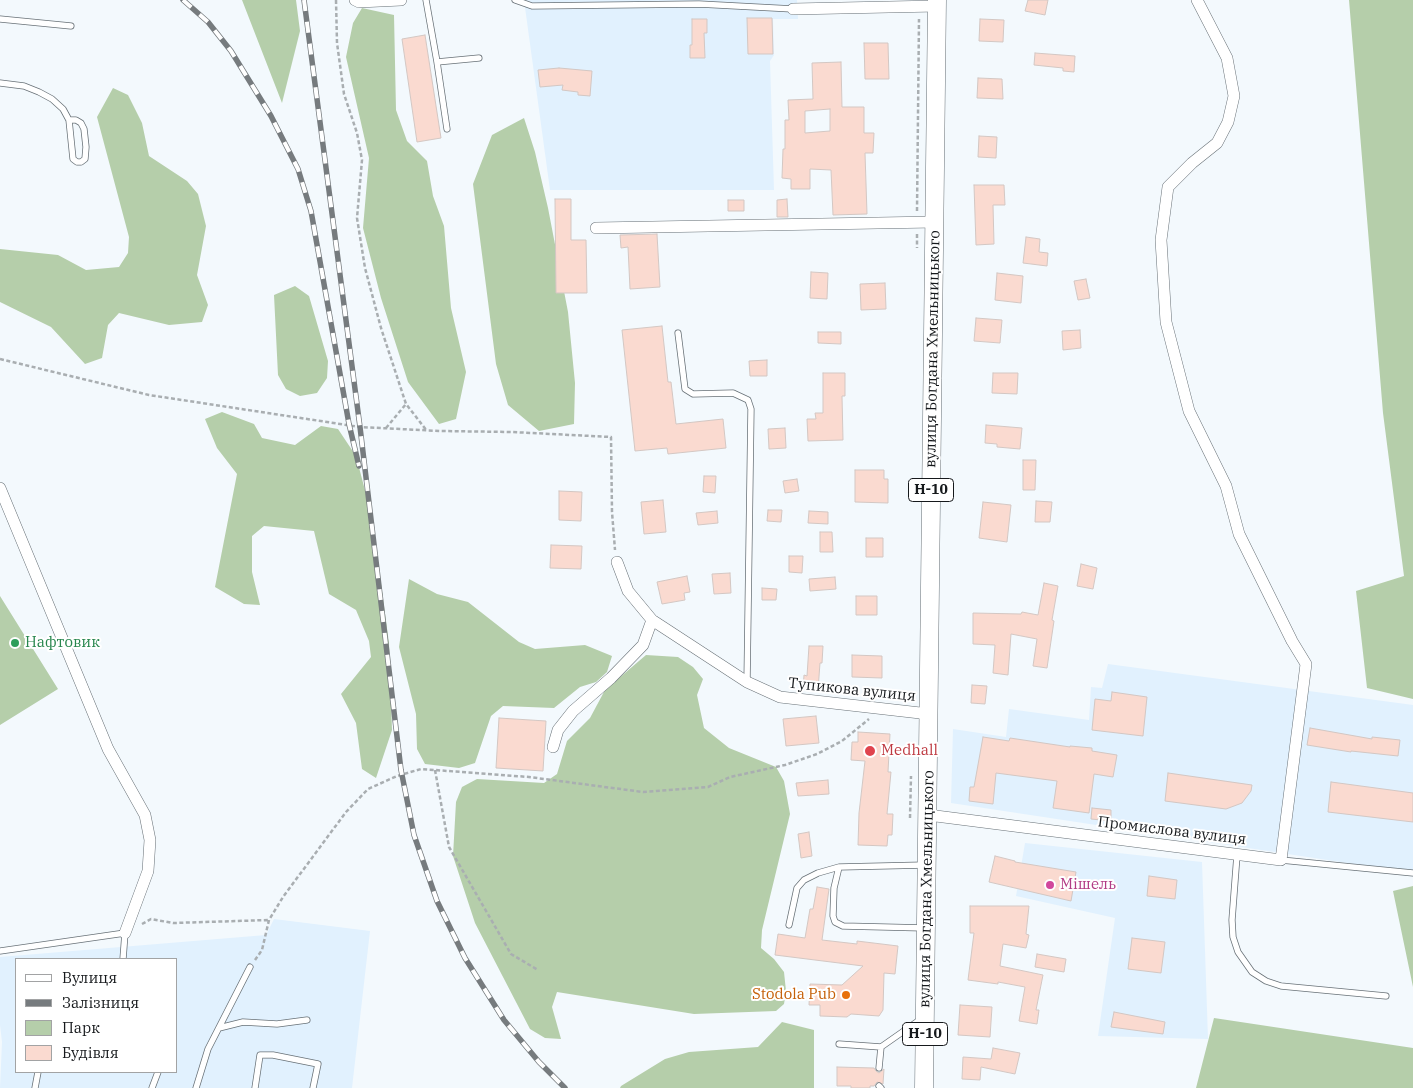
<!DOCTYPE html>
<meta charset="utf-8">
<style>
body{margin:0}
#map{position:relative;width:1413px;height:1088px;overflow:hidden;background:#f3f9fd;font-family:"IBM Plex Serif",serif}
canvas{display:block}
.legend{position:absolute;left:15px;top:958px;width:162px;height:115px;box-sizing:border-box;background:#fff;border:1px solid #a2a3a4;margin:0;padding:6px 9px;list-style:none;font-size:15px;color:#16191c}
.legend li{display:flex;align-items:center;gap:10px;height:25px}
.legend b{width:25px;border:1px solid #a2a3a4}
</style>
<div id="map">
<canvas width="1413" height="1088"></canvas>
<ul class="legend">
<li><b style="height:6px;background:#fff"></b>Вулиця</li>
<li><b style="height:6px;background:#767b7e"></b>Залізниця</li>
<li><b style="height:14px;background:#b5ceaa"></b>Парк</li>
<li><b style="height:14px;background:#fadad0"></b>Будівля</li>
</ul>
</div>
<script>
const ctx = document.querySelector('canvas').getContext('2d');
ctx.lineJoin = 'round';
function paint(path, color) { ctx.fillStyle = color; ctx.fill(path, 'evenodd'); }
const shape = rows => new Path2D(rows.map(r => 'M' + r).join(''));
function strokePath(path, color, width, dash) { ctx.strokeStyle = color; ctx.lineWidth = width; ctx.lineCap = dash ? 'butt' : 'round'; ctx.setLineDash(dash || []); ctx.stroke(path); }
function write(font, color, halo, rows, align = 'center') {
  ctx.font = font + ' "IBM Plex Serif",serif'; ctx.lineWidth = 4; ctx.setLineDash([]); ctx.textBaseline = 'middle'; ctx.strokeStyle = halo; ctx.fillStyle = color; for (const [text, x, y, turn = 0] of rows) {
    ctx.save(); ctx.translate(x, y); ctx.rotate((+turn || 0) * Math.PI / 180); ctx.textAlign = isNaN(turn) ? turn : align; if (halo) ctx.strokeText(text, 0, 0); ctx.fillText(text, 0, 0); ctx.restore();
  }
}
paint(shape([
 [524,0,797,0,798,19,773,19,774,55,770,61,774,190,550,190],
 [1108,664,1413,705,1413,873,951,803,953,729,1006,737,1009,709,1089,720,1091,687,1102,688],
 [1025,843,1202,862,1208,1039,1098,1036,1115,918,1016,896],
 [274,919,370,931,352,1088,0,1088,2,1042,0,1025,0,957,266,935],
 [16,959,176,959,176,1072,16,1072]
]), '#e1f1fe');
paint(shape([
 [242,0,296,0,300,31,282,103],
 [1349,0,1413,0,1413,699,1367,688,1356,591,1404,576,1383,413],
 [362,8,394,15,396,110,407,141,427,161,433,196,444,226,451,308,466,372,456,419,439,424,408,382,381,298,363,228,369,158,346,57,353,23],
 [113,88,128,95,142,123,149,156,187,181,198,194,206,226,197,275,208,305,202,322,169,325,119,313,108,325,102,358,85,364,51,327,0,302,0,249,58,255,86,270,119,267,128,253,129,237,97,117],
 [524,118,535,152,548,208,568,312,575,383,574,424,539,431,508,405,496,364,473,184,492,135],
 [295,286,309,296,328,361,327,378,317,393,300,396,286,389,278,375,274,295],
 [222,412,254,424,262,438,295,445,321,426,338,429,356,456,372,517,389,643,392,730,376,778,362,769,356,723,341,694,371,657,369,641,356,610,329,594,314,531,264,526,252,536,252,572,260,605,244,604,215,587,237,474,217,448,205,419],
 [409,579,437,594,468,602,519,642,535,649,585,645,612,656,607,672,596,682,580,687,554,708,503,706,491,716,475,763,459,768,425,764,417,749,416,714,399,647],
 [0,596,58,689,0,725],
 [646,655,678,657,693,667,703,679,697,695,704,728,729,748,776,767,784,781,790,814,762,930,761,948,774,959,784,972,786,991,784,1004,776,1011,694,1014,557,992,552,1007,561,1039,545,1038,530,1029,475,923,453,856,456,802,462,787,477,779,544,783,557,774,567,741,590,718,605,690],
 [1413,886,1413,987,1393,891],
 [1214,1018,1413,1048,1413,1088,1196,1088],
 [782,1022,814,1030,814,1088,620,1088,621,1086,665,1059,689,1052,758,1047]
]), '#b5ceaa');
const building = shape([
 [1028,0,1048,0,1045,15,1025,11,1028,0],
 [747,18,772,18,773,54,748,54,747,18],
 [692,19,707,19,707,33,704,33,705,58,690,58,690,45,692,45,692,19],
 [980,19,1004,20,1003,42,979,41,980,19],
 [425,35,441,138,417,142,402,39,425,35],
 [864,43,888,43,889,79,865,79,864,43],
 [1035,53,1075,56,1074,72,1063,71,1063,68,1034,65,1035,53],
 [841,62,842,107,864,107,864,133,874,133,873,153,865,153,867,214,833,215,831,170,810,169,810,189,791,189,791,179,782,178,783,149,785,149,785,120,789,120,788,100,813,99,812,63,841,62],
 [830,109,830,131,805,133,805,111,830,109],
 [559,68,592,71,590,96,578,95,578,92,562,90,563,85,540,87,538,70,559,68],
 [978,78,1002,79,1003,99,977,98,978,78],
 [979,136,997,137,996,158,978,157,979,136],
 [974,185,1004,185,1005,205,993,205,994,244,976,245,974,185],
 [555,199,571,199,571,240,586,240,587,293,556,293,555,199],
 [787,199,788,217,777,217,777,200,787,199],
 [728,200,744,200,744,211,728,211,728,200],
 [657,234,660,287,630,289,628,247,621,248,620,235,657,234],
 [1026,237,1040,239,1039,252,1048,253,1047,266,1023,263,1026,237],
 [811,272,828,273,827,299,810,298,811,272],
 [997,273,1023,276,1021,303,995,300,997,273],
 [1086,279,1090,298,1078,300,1074,281,1086,279],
 [885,283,886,309,861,310,860,284,885,283],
 [976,318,1002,320,1000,343,974,341,976,318],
 [662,326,668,382,671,382,676,424,723,419,726,448,668,454,667,448,635,451,622,330,662,326],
 [1080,330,1081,348,1063,350,1062,331,1080,330],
 [818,332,841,332,841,344,818,343,818,332],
 [767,360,767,376,750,376,749,361,767,360],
 [823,373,845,373,845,396,842,396,843,440,808,441,807,419,816,419,815,413,823,413,823,373],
 [993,373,1018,373,1017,394,992,393,993,373],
 [986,425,1022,428,1020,449,997,447,997,444,985,443,986,425],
 [785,428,786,448,769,449,768,429,785,428],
 [1023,460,1036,460,1035,490,1023,490,1023,460],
 [855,470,884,470,884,479,888,479,888,503,855,502,855,470],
 [704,476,716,476,715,493,703,492,704,476],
 [797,479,799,491,785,493,783,481,797,479],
 [559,491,582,492,581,521,559,520,559,491],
 [663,500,666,532,644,534,641,502,663,500],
 [1036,501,1052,502,1050,522,1035,522,1036,501],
 [983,502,1011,505,1007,542,979,538,983,502],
 [768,510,782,510,781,522,767,521,768,510],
 [717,511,718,523,698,525,696,513,717,511],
 [809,511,828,512,828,524,808,523,809,511],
 [820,532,832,532,833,552,820,552,820,532],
 [866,538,883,538,883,557,866,557,866,538],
 [551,545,582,546,581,569,550,568,551,545],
 [789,556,803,556,802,573,789,572,789,556],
 [1081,564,1097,568,1093,589,1077,586,1081,564],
 [730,573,731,593,714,594,712,574,730,573],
 [687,576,690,592,684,593,685,600,662,604,657,582,687,576],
 [835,577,836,589,810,591,809,579,835,577],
 [1044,583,1058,586,1052,620,1054,621,1047,668,1033,666,1037,639,1011,634,1008,675,993,673,995,645,973,644,973,613,1021,614,1022,612,1038,615,1044,583],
 [762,588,777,589,776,600,762,600,762,588],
 [856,596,877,596,877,615,856,615,856,596],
 [809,646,823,646,822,663,820,663,818,690,803,689,804,675,807,676,809,646],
 [852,655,882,656,882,678,852,677,852,655],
 [972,685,987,686,985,704,971,703,972,685],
 [1112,692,1147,697,1143,736,1092,730,1095,699,1111,701,1112,692],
 [816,716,819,743,786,746,783,719,816,716],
 [499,718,546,721,543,771,496,768,499,718],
 [1310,728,1372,739,1372,737,1400,740,1398,756,1351,751,1351,752,1307,745,1310,728],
 [858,732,890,734,888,772,891,772,887,814,893,814,892,835,888,835,887,846,858,845,859,813,865,761,851,760,852,742,858,742,858,732],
 [983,737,1009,741,1010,738,1070,747,1070,746,1092,748,1092,751,1117,755,1113,777,1094,774,1089,813,1053,808,1057,781,996,773,993,804,969,801,970,787,974,787,983,737],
 [1168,773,1252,785,1251,791,1242,803,1226,809,1165,801,1168,773],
 [828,780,829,794,798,796,796,783,828,780],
 [1331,782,1413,793,1413,822,1328,812,1331,782],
 [1092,808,1111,810,1111,821,1091,819,1092,808],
 [809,832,812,856,801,858,798,834,809,832],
 [995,856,1015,861,1015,862,1076,872,1071,901,989,882,995,856],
 [1149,876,1177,880,1175,899,1147,896,1149,876],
 [817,887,829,889,822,940,857,944,857,941,898,946,895,974,884,973,883,1010,879,1016,851,1014,847,1017,820,1016,820,1005,809,1005,810,984,842,985,863,966,775,955,778,934,805,938,810,909,813,909,817,887],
 [970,906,1029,906,1026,934,1029,935,1026,948,1003,944,1000,966,1043,975,1036,1010,1039,1010,1037,1024,1019,1021,1025,987,998,982,998,984,968,980,974,933,970,933,970,906],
 [1132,938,1165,942,1161,973,1128,969,1132,938],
 [1037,954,1066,959,1064,972,1035,967,1037,954],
 [960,1005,992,1007,990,1037,958,1035,960,1005],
 [1114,1012,1165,1022,1163,1034,1111,1027,1114,1012],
 [993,1048,1020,1053,1015,1074,981,1067,980,1080,962,1079,963,1057,991,1059,993,1048],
 [837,1067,874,1068,876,1071,879,1073,884,1069,883,1084,877,1082,874,1086,870,1086,870,1088,851,1088,851,1086,837,1086,837,1067]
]);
paint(building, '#fadad0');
strokePath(building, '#d3c7c3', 1);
const service = shape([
 [426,0,437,62,479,58],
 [515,0,532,6,699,4,793,9],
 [0,19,71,26],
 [437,62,447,129],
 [0,83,24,86,39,92,52,99,63,109,69,120,73,159,77,162,81,162,85,159,86,147,84,129,81,123,76,120,69,120],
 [678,333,685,389,693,394,733,393,748,400,751,409,747,682],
 [1237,855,1232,920,1233,937,1238,952,1252,972,1266,981,1281,986,1386,996],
 [1281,860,1413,873],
 [789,925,797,888,804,880,818,873,839,867],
 [925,928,843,926,835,922,833,916,834,888,839,867,925,865],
 [0,951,125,933,123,959],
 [219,1028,243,1022,277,1024,307,1020],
 [839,1044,881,1047],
 [879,1068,881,1047,921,1019],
 [879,1086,881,1088],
 [35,1088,38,1072],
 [152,1088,158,1072],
 [196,1088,208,1049,250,967],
 [255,1088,260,1055,273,1055,318,1064,313,1088]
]);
const minor = shape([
 [355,0,359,2,401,0],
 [793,9,937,6],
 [596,228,934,222],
 [0,488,108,749,145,815,150,840,148,871,125,933],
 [617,562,628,591,652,620,747,682,780,697,929,714],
 [553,747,558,730,573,711,611,678,643,645,652,620],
 [928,815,1281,860,1306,664,1292,641,1239,534,1226,486,1189,411,1166,322,1161,240,1168,187,1192,163,1217,143,1228,122,1234,96,1227,58,1197,0]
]);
const primary = shape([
 [924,1088,937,0]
]);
strokePath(service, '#687177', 7);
strokePath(minor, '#687177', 12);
strokePath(primary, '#687177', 19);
strokePath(shape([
 [336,0,337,43,344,94,357,133,362,160,357,218,365,268,381,328,406,404,427,431],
 [917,211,919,19],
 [917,234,917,248],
 [0,359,149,395,360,427,440,431,512,432,611,437,612,512,615,550],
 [386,428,406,404],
 [435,770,449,847,511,954,538,970],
 [910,818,911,776],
 [142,924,151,919,173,923,269,920],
 [255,960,262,950,269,920,283,897,346,812,368,789,397,776,421,769,529,777,643,792,708,787,730,777,785,765,817,754,842,741,869,719]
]), '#a9aeb1', 2.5, [4, 2.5]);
strokePath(service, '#fff', 5.5);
strokePath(minor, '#fff', 11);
strokePath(primary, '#fff', 18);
const rail = shape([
 [183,0,208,22,231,51,271,116,298,169,311,211,349,424,359,466],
 [304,0,360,427,401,770,414,835,437,901,465,958,504,1020,539,1062,565,1088]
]);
strokePath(rail, '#767b7e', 5.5);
strokePath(rail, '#fff', 4, [11]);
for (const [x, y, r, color] of [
 [15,643,5,"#2e9e5b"],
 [870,751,6,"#e0444e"],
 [1050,885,5,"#d1479c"],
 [846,995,5,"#e8710a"]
]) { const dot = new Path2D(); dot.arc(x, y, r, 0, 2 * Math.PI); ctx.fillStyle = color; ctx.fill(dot); strokePath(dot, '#fff', 2); }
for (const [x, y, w] of [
 [931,490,45],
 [925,1034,45]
]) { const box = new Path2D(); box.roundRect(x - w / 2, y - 11.5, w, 23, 4); ctx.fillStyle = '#fff'; ctx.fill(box); strokePath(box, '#16191c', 1); }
write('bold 14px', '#16191c', null, [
 ["Н-10",931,490],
 ["Н-10",925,1034]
]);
write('15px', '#16191c', '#fff', [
 ["вулиця Богдана Хмельницького",933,349,-89],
 ["Тупикова вулиця",852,690,6],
 ["Промислова вулиця",1172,831,7],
 ["вулиця Богдана Хмельницького",927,889,-89]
]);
write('15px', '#27864d', '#fff', [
 ["Нафтовик",25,643]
], 'left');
write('15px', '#be3a42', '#fff', [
 ["Medhall",881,751]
], 'left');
write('15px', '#b23c85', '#fff', [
 ["Мішель",1060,885]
], 'left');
write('15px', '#c56008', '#fff', [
 ["Stodola Pub",836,995]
], 'right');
</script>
